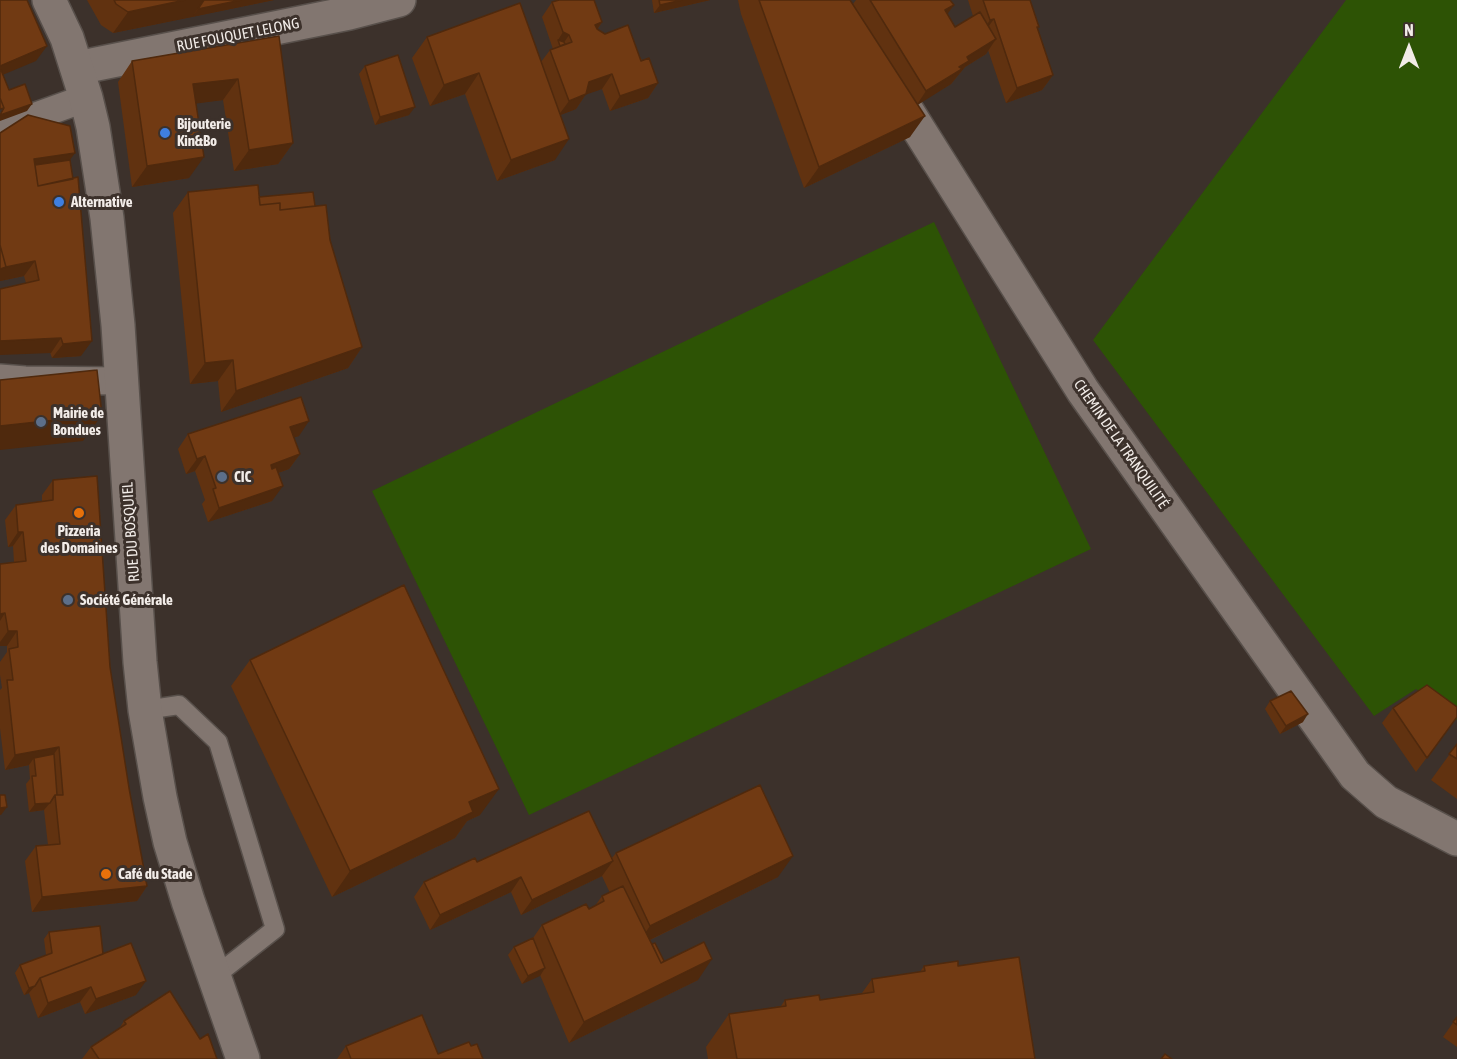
<!DOCTYPE html>
<meta charset="utf-8">
<style>
body{margin:0}
#map{position:relative;width:1457px;height:1059px;overflow:hidden;background:#3c312b;font-family:"Asap Condensed",sans-serif}
canvas{display:block}
.north{position:absolute;left:1379px;top:18px;width:60px;height:60px;-webkit-text-stroke:4px #3c312b;paint-order:stroke;rotate:0deg;font-size:16px;font-weight:700;line-height:24px;text-align:center;color:#f2ece8}
.north::after{content:'';display:block;margin:auto;width:21px;height:27px;background:#f2ece8;clip-path:polygon(50% 0,100% 100%,50% 72%,0 100%)}
</style>
<div id="map">
<canvas width="1457" height="1059"></canvas>
<div class="north">N</div>
</div>
<script>
const ctx = document.querySelector('canvas').getContext('2d');
ctx.lineJoin = 'round';
function paint(path, color) { ctx.fillStyle = color; ctx.fill(path, 'evenodd'); }
const shape = rows => new Path2D(rows.map(r => 'M' + r).join(''));
function strokePath(path, color, width, dash) { ctx.strokeStyle = color; ctx.lineWidth = width; ctx.lineCap = dash ? 'butt' : 'round'; ctx.setLineDash(dash || []); ctx.stroke(path); }
function write(font, color, halo, rows, align = 'center') {
  ctx.font = font + ' "Asap Condensed",sans-serif'; ctx.lineWidth = 6; ctx.setLineDash([]); ctx.textBaseline = 'middle'; ctx.strokeStyle = halo; ctx.fillStyle = color; for (const [text, x, y, turn = 0] of rows) {
    ctx.save(); ctx.translate(x, y); ctx.rotate((+turn || 0) * Math.PI / 180); ctx.textAlign = isNaN(turn) ? turn : align; if (halo) ctx.strokeText(text, 0, 0); ctx.fillText(text, 0, 0); ctx.restore();
  }
}
paint(shape([
 [1346,0,1457,0,1457,720,1416,689,1374,716,1093,340],
 [934,222,1091,549,529,815,372,491]
]), '#2d5305');
const service = shape([
 [145,710,179,705,218,742,275,929,214,977]
]);
const pedestrian = shape([
 [0,129,86,98],
 [0,378,25,380,121,381]
]);
const minor = shape([
 [77,68,349,13,399,0],
 [894,90,1083,391,1355,775,1386,802,1457,839]
]);
const tertiary = shape([
 [49,0,67,38,86,98,93,127,107,218,118,325,140,662,145,710,160,797,170,842,188,901,243,1059]
]);
strokePath(service, '#58504b', 21);
strokePath(pedestrian, '#58504b', 30);
strokePath(minor, '#58504b', 36);
strokePath(tertiary, '#58504b', 36);
strokePath(service, '#827670', 18);
strokePath(pedestrian, '#827670', 27);
strokePath(minor, '#827670', 33);
strokePath(tertiary, '#827670', 33);
paint(shape([
 [87,0,274,0,113,33,101,25],
 [652,0,710,0,654,13],
 [738,0,850,0,853,4,856,0,950,0,954,5,947,14,955,27,973,16,968,0,1030,0,1037,29,1053,75,1042,90,1006,103,988,50,986,54,965,67,951,84,918,104,910,137,804,188,741,14],
 [552,2,602,22,597,30,640,57,658,83,648,98,610,111,602,89,586,94,576,109,560,115,555,160,497,181,465,94,430,106,412,58,427,37,541,62,550,50,553,49,542,17],
 [279,36,293,143,278,164,234,171,223,100,196,103,189,178,132,187,118,82,132,61],
 [365,66,409,115,375,125,359,74],
 [0,133,70,160,81,356,52,358,26,283,24,276,0,281],
 [188,192,259,197,315,207,330,240,362,347,348,368,221,412,218,381,190,384,173,213],
 [188,434,299,436,294,437,300,454,289,469,278,473,272,501,208,522,202,504,205,500,195,471,186,474,178,449],
 [53,480,110,667,129,788,147,886,137,901,32,912,25,861,36,846,48,845,44,810,29,812,26,784,30,779,29,765,5,770,0,728,0,690,2,688,0,675,0,662,7,652,7,646,0,646,0,564,14,562,13,546,8,547,5,520,16,505,42,501,42,495],
 [250,660,480,815,467,821,455,838,332,897,231,686],
 [1270,701,1303,722,1280,734,1265,709],
 [1393,708,1457,717,1416,772,1382,723],
 [1457,744,1457,799,1431,780],
 [616,853,778,877,650,940,664,961,698,980,569,1043,540,975,522,984,508,955,514,947,533,938,542,925,595,906,602,896,610,893,602,876,521,915,511,892,430,930,414,897,424,882,611,859],
 [49,932,103,954,136,995,85,1014,80,1002,38,1018,29,993,24,995,15,973,20,965,46,955,44,939],
 [924,966,958,966,1035,1059,708,1059,706,1047,729,1014,781,1006,785,1000,820,1000,862,993,872,979,920,972],
 [1457,1017,1457,1047,1443,1037],
 [124,1021,200,1039,217,1059,82,1059,91,1047,119,1029],
 [346,1046,438,1054,471,1046,482,1059,337,1059]
]), '#613210');
paint(shape([
 [185,0,204,0,192,17,113,33,128,12],
 [241,0,274,0,192,17,198,9],
 [682,0,710,0,654,13,660,5],
 [954,5,943,20,945,10],
 [994,19,983,34,980,35,990,20],
 [602,22,592,37,595,25],
 [563,32,569,35,561,47,558,40],
 [996,39,986,54,965,67,951,84,916,106,926,91,967,57],
 [47,46,36,61,0,76,0,66],
 [479,73,465,94,430,106,444,85],
 [612,74,602,89,579,97,589,82],
 [1053,75,1042,90,1006,103,1017,88],
 [238,79,223,100,178,106,193,84],
 [658,83,648,98,610,111,620,96],
 [586,94,576,109,558,116,569,101],
 [32,104,27,111,0,121,0,115],
 [415,107,409,115,375,125,380,117],
 [925,116,910,137,804,188,819,167],
 [569,139,555,160,497,181,511,160],
 [293,143,278,164,234,171,249,150],
 [75,153,64,168,30,173,34,159],
 [204,157,189,178,132,187,147,166],
 [35,261,24,276,0,281,0,268],
 [61,338,51,353,0,355,0,341],
 [92,341,81,356,52,358,63,344],
 [362,347,348,368,221,412,236,391],
 [233,360,218,381,190,384,205,363],
 [102,415,83,441,0,450,0,426],
 [309,421,299,436,280,442,290,427],
 [300,454,289,469,260,479,271,465],
 [205,456,195,471,186,474,197,459],
 [283,486,272,501,208,522,219,508],
 [18,532,23,532,13,546,8,547],
 [5,613,0,621,0,614],
 [8,631,17,631,7,646,0,646,0,642],
 [1308,714,1303,722,1280,734,1286,726],
 [59,747,48,762,34,758,29,765,5,770,15,755],
 [499,789,480,815,467,821,455,838,332,897,350,871,469,802],
 [50,803,44,810,29,812,35,804],
 [7,807,1,815,0,815,0,808],
 [793,856,778,877,635,947,650,926],
 [613,861,602,876,521,915,532,900],
 [521,877,511,892,430,930,440,915],
 [147,886,137,901,32,912,42,897],
 [712,959,698,980,569,1043,584,1022],
 [545,968,540,976,522,984,528,976],
 [146,981,136,995,85,1014,96,999],
 [35,986,29,993,24,995,29,988],
 [91,987,80,1002,38,1018,48,1003]
]), '#4f290d');
const building = shape([
 [0,0,27,0,47,46,0,66,0,0],
 [114,0,185,0,128,12,116,4,114,0],
 [204,0,241,0,198,9,204,0],
 [559,0,594,0,602,22,595,25,597,29,605,34,628,25,641,61,649,58,658,83,620,96,612,74,589,82,586,94,569,101,550,50,572,42,569,35,563,32,552,2,559,0],
 [659,0,682,0,660,5,659,0],
 [759,0,850,0,925,116,819,167,759,0],
 [870,0,950,0,954,5,945,10,955,27,980,12,996,39,967,57,969,61,959,67,962,69,926,91,870,0],
 [983,0,1030,0,1039,27,1037,27,1053,75,1017,88,994,19,990,20,983,0],
 [520,3,569,139,511,160,479,73,444,85,427,37,520,3],
 [279,36,293,143,249,150,238,79,193,84,204,157,147,166,132,61,279,36],
 [558,40,564,42,565,44,560,46,558,40],
 [398,55,415,107,380,117,365,66,398,55],
 [0,70,1,70,9,90,25,84,32,104,0,115,4,108,0,98,0,70],
 [0,98,4,108,0,109,0,98],
 [28,115,70,126,75,153,34,159,38,186,78,177,92,341,63,344,61,338,0,341,0,289,39,280,35,261,6,267,0,245,0,133,28,115],
 [70,160,73,179,38,186,35,165,70,160],
 [258,185,260,205,280,203,280,210,326,205,330,240,362,347,236,391,233,360,205,363,188,192,258,185],
 [313,192,315,206,280,210,280,203,260,205,259,197,313,192],
 [0,245,6,267,0,269,0,245],
 [97,370,102,415,0,426,0,380,97,370],
 [301,397,309,421,290,427,300,454,271,465,272,469,276,467,283,486,219,508,213,489,216,488,205,456,197,459,188,434,301,397],
 [97,476,110,667,129,788,147,886,42,897,36,846,60,844,55,795,63,795,59,747,15,755,7,680,13,680,9,649,18,647,17,631,8,631,5,613,0,614,0,564,26,561,23,532,18,532,16,505,53,500,53,480,97,476],
 [404,585,499,789,469,802,473,812,350,871,250,660,404,585],
 [1427,685,1457,707,1457,717,1427,758,1393,708,1427,685],
 [1291,691,1308,714,1286,726,1270,701,1291,691],
 [1457,744,1457,759,1449,754,1457,744],
 [54,754,57,795,55,795,50,803,35,804,32,776,36,776,34,758,54,754],
 [760,785,793,856,650,926,616,853,760,785],
 [0,795,5,795,7,807,0,808,0,795],
 [589,811,613,861,532,900,521,877,440,915,424,882,475,858,477,862,589,811],
 [623,886,661,963,704,942,712,959,584,1022,542,925,586,904,589,909,604,901,602,896,623,886],
 [100,926,103,954,40,978,35,986,29,988,20,965,52,953,49,932,100,926],
 [533,938,545,968,528,976,514,947,533,938],
 [131,943,146,981,96,999,91,987,48,1003,40,978,131,943],
 [655,943,664,961,661,963,652,944,655,943],
 [1019,957,1035,1059,737,1059,729,1014,786,1006,785,1000,819,995,820,1000,874,992,872,979,925,971,924,966,958,961,958,966,1019,957],
 [170,991,200,1039,208,1034,217,1059,99,1059,91,1047,126,1024,124,1021,170,991],
 [422,1015,438,1054,469,1042,471,1046,477,1044,483,1059,351,1059,346,1046,422,1015],
 [1457,1017,1457,1025,1453,1022,1457,1017],
 [1165,1054,1172,1059,1161,1059,1165,1054]
]);
paint(building, '#713a13');
strokePath(building, '#4f290d', 1.5);
for (const [x, y, r, color] of [
 [165,133,6,"#3f7fe0"],
 [59,202,6,"#3f7fe0"],
 [41,422,6,"#5c6f8a"],
 [222,477,6,"#5c6f8a"],
 [79,513,6,"#e8710a"],
 [68,600,6,"#5c6f8a"],
 [106,874,6,"#e8710a"]
]) { const dot = new Path2D(); dot.arc(x, y, r, 0, 2 * Math.PI); ctx.fillStyle = color; ctx.fill(dot); strokePath(dot, '#3c312b', 2); }
write('15px', '#f2ece8', '#3c312b', [
 ["RUE FOUQUET LELONG",238,35,-11],
 ["CHEMIN DE LA TRANQUILITÉ",1121,444,55],
 ["RUE DU BOSQUIEL",131,532,-94]
]);
write('bold 15px', '#f2ece8', '#3c312b', [
 ["Bijouterie",177,124],
 ["Kin&Bo",177,141],
 ["Alternative",71,202],
 ["Mairie de",53,413],
 ["Bondues",53,430],
 ["CIC",234,477],
 ["Pizzeria",79,531,"center"],
 ["des Domaines",79,548,"center"],
 ["Société Générale",80,600],
 ["Café du Stade",118,874]
], 'left');
</script>
